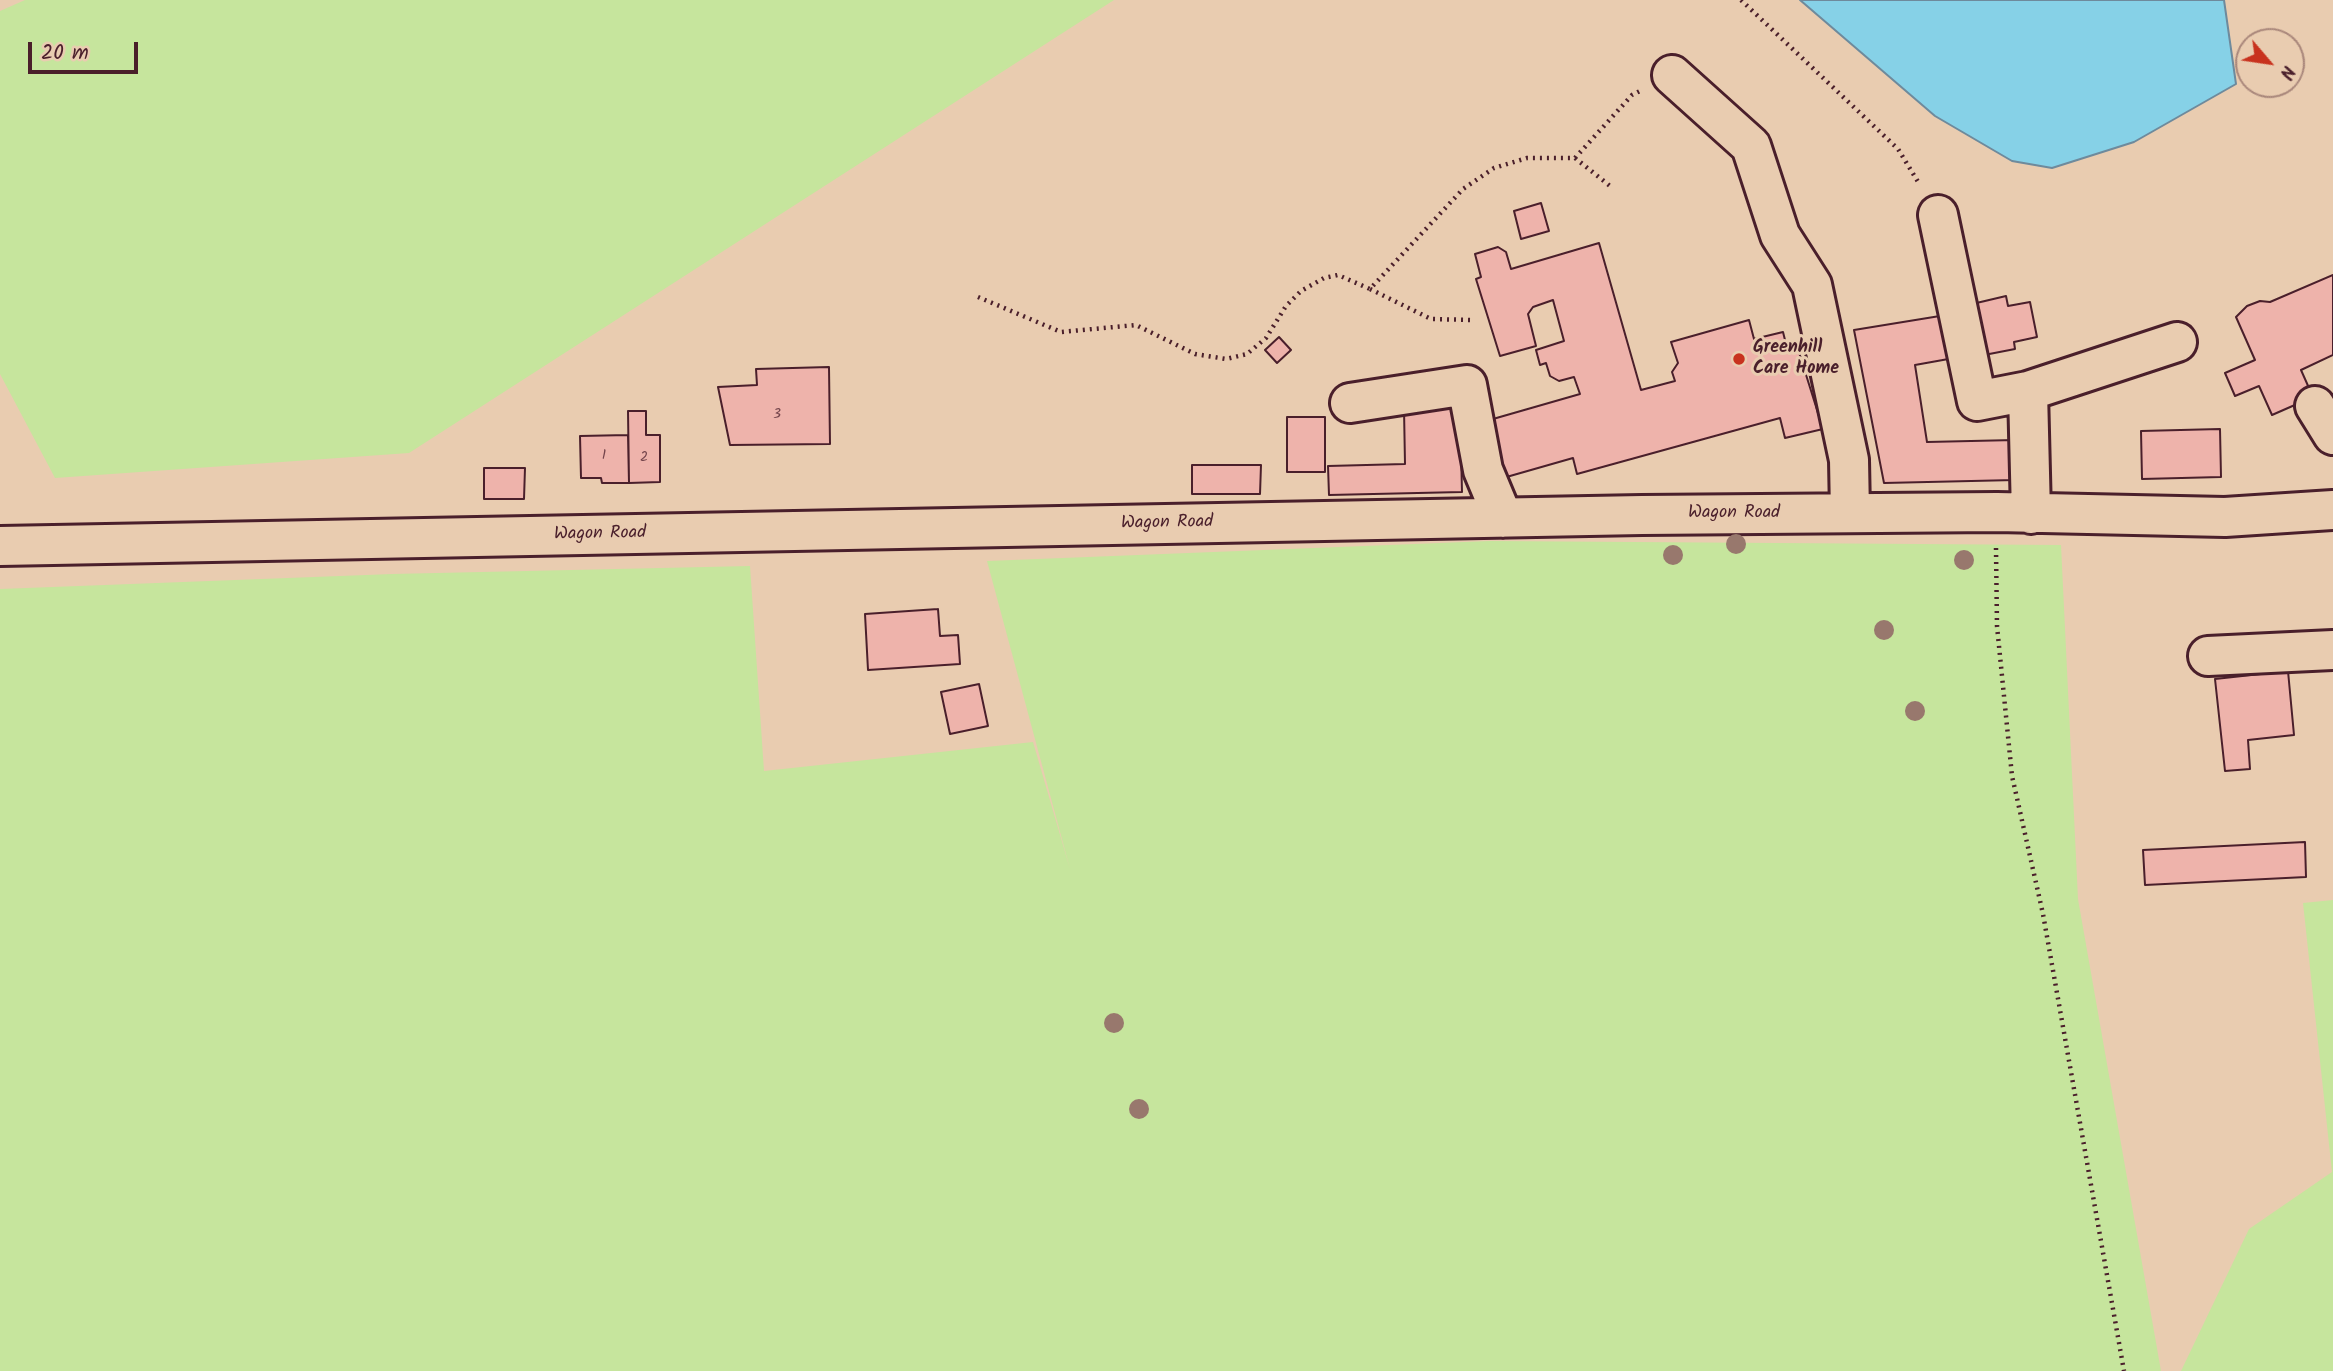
<!DOCTYPE html>
<style>
body{margin:0}
#map{position:relative;width:2333px;height:1371px;overflow:hidden;background:#e9ccb0;font-family:Kalam,sans-serif}
canvas{display:block}
.north{position:absolute;left:2235px;top:28px;width:70px;height:70px;box-sizing:border-box;background:#e9ccb0;border:2px solid #a9877b;border-radius:50%;rotate:119deg;font-size:19px;font-weight:700;line-height:28px;text-align:center;color:#4a1f2b}
.north::after{content:'';display:block;margin:auto;width:24px;height:32px;background:#c8321e;clip-path:polygon(50% 0,100% 100%,50% 72%,0 100%)}
.scale{position:absolute;left:28px;top:42px;width:110px;height:32px;box-sizing:border-box;border:4px solid #4a1f2b;border-top:0;padding-left:9px;font-size:21px;line-height:24px;white-space:nowrap;color:#4a1f2b;-webkit-text-stroke:5px #e9ccb0;paint-order:stroke}
</style>
<div id="map">
<canvas width="2333" height="1371"></canvas>
<div class="north">N</div>
<div class="scale">20 m</div>
</div>
<script>
const ctx = document.querySelector('canvas').getContext('2d');
ctx.lineJoin = 'round';
function paint(path, color) { ctx.fillStyle = color; ctx.fill(path, 'evenodd'); }
const shape = rows => new Path2D(rows.map(r => 'M' + r).join(''));
function strokePath(path, color, width, dash) { ctx.strokeStyle = color; ctx.lineWidth = width; ctx.lineCap = dash ? 'butt' : 'round'; ctx.setLineDash(dash || []); ctx.stroke(path); }
function write(font, color, halo, rows, align = 'center') {
  ctx.font = font + ' Kalam,sans-serif'; ctx.lineWidth = 6; ctx.setLineDash([]); ctx.textBaseline = 'middle'; ctx.strokeStyle = halo; ctx.fillStyle = color; for (const [text, x, y, turn = 0] of rows) {
    ctx.save(); ctx.translate(x, y); ctx.rotate((+turn || 0) * Math.PI / 180); ctx.textAlign = isNaN(turn) ? turn : align; if (halo) ctx.strokeText(text, 0, 0); ctx.fillText(text, 0, 0); ctx.restore();
  }
}
paint(shape([
 [25,0,1114,0,409,453,55,478,0,374,0,11],
 [1490,541,2061,545,2078,899,2161,1371,0,1371,0,589,392,574,750,566,764,771,1033,742,1070,869,987,561],
 [2333,900,2333,1371,2181,1371,2249,1229,2332,1172,2303,903]
]), '#c6e59d');
const water = shape([
 [1800,0,2224,0,2236,84,2134,142,2052,168,2012,161,1935,116,1800,0]
]);
paint(water, '#86d1e7');
strokePath(water, '#6e8a9c', 2);
const building = shape([
 [1541,203,1549,231,1521,239,1514,211,1541,203],
 [1599,243,1641,390,1675,381,1672,372,1678,363,1671,342,1749,320,1754,339,1783,332,1787,348,1797,346,1823,429,1785,438,1780,418,1577,474,1573,458,1503,478,1479,423,1580,394,1574,377,1559,381,1550,376,1546,363,1540,365,1536,350,1564,341,1553,300,1533,307,1528,314,1536,346,1500,356,1476,279,1481,277,1475,254,1498,247,1506,252,1511,269,1599,243],
 [2333,275,2333,355,2301,370,2313,397,2272,415,2259,386,2235,396,2225,373,2255,360,2236,317,2247,306,2260,301,2270,302,2333,275],
 [2006,296,2008,306,2030,302,2037,337,2014,342,2015,349,1979,356,1968,305,2006,296],
 [1946,315,1954,358,1915,365,1927,442,2015,440,2015,480,1884,483,1854,330,1946,315],
 [1279,337,1291,350,1277,363,1265,350,1279,337],
 [829,367,830,444,730,445,718,387,757,385,756,369,829,367],
 [1460,408,1462,492,1329,495,1328,466,1405,464,1404,409,1460,408],
 [628,411,646,411,646,435,660,435,660,482,629,483,628,411],
 [1287,417,1325,417,1325,472,1287,472,1287,417],
 [2220,429,2221,477,2142,479,2141,431,2220,429],
 [628,435,629,483,602,483,601,478,581,478,580,436,628,435],
 [1192,465,1261,465,1260,494,1192,494,1192,465],
 [484,468,525,468,524,499,484,499,484,468],
 [938,609,940,636,958,635,960,664,868,670,865,614,938,609],
 [2288,671,2294,735,2248,740,2250,769,2225,771,2215,679,2288,671],
 [979,684,988,726,950,734,941,692,979,684],
 [2305,842,2306,877,2145,885,2143,850,2305,842]
]);
paint(building, '#eeb3ab');
strokePath(building, '#4a1f2b', 2);
const minor = shape([
 [1672,75,1751,146,1780,235,1812,285,1849,460,1850,513],
 [1938,215,1977,401,2028,391],
 [1350,403,1467,385,1483,470,1503,518],
 [2315,406,2333,435],
 [2031,514,2028,391,2177,342],
 [0,546,1642,515,1997,512,2225,517,2333,510],
 [2208,656,2333,650]
]);
strokePath(minor, '#4a1f2b', 44);
strokePath(shape([
 [1741,0,1898,149,1920,185],
 [1575,158,1610,186],
 [1370,289,1431,319,1472,320],
 [978,297,1061,332,1136,325,1195,354,1226,359,1247,354,1266,338,1286,306,1301,291,1324,278,1338,275,1370,289,1463,189,1494,168,1527,158,1575,158,1632,95,1640,91],
 [1996,548,1997,626,2012,776,2043,914,2124,1371]
]), '#4a1f2b', 4.5, [2, 5]);
strokePath(minor, '#e9ccb0', 38);
ctx.fillStyle = '#98786d';
for (const [x, y] of [
 [1736,544],
 [1673,555],
 [1964,560],
 [1884,630],
 [1915,711],
 [1114,1023],
 [1139,1109]
]) { ctx.beginPath(); ctx.arc(x, y, 10, 0, 2 * Math.PI); ctx.fill(); }
for (const [x, y, r, color] of [
 [1739,359,7,"#c8321e"]
]) { const dot = new Path2D(); dot.arc(x, y, r, 0, 2 * Math.PI); ctx.fillStyle = color; ctx.fill(dot); strokePath(dot, '#e9ccb0', 2.5); }
write('14px', '#73444b', null, [
 ["3",777,416],
 ["1",604,457],
 ["2",644,459]
]);
write('bold 18px', '#4a1f2b', '#e9ccb0', [
 ["Greenhill",1753,349],
 ["Care Home",1753,370]
], 'left');
write('18px', '#4a1f2b', '#e9ccb0', [
 ["Wagon Road",1734,514],
 ["Wagon Road",1167,524,-1],
 ["Wagon Road",600,535,-1]
]);
</script>
